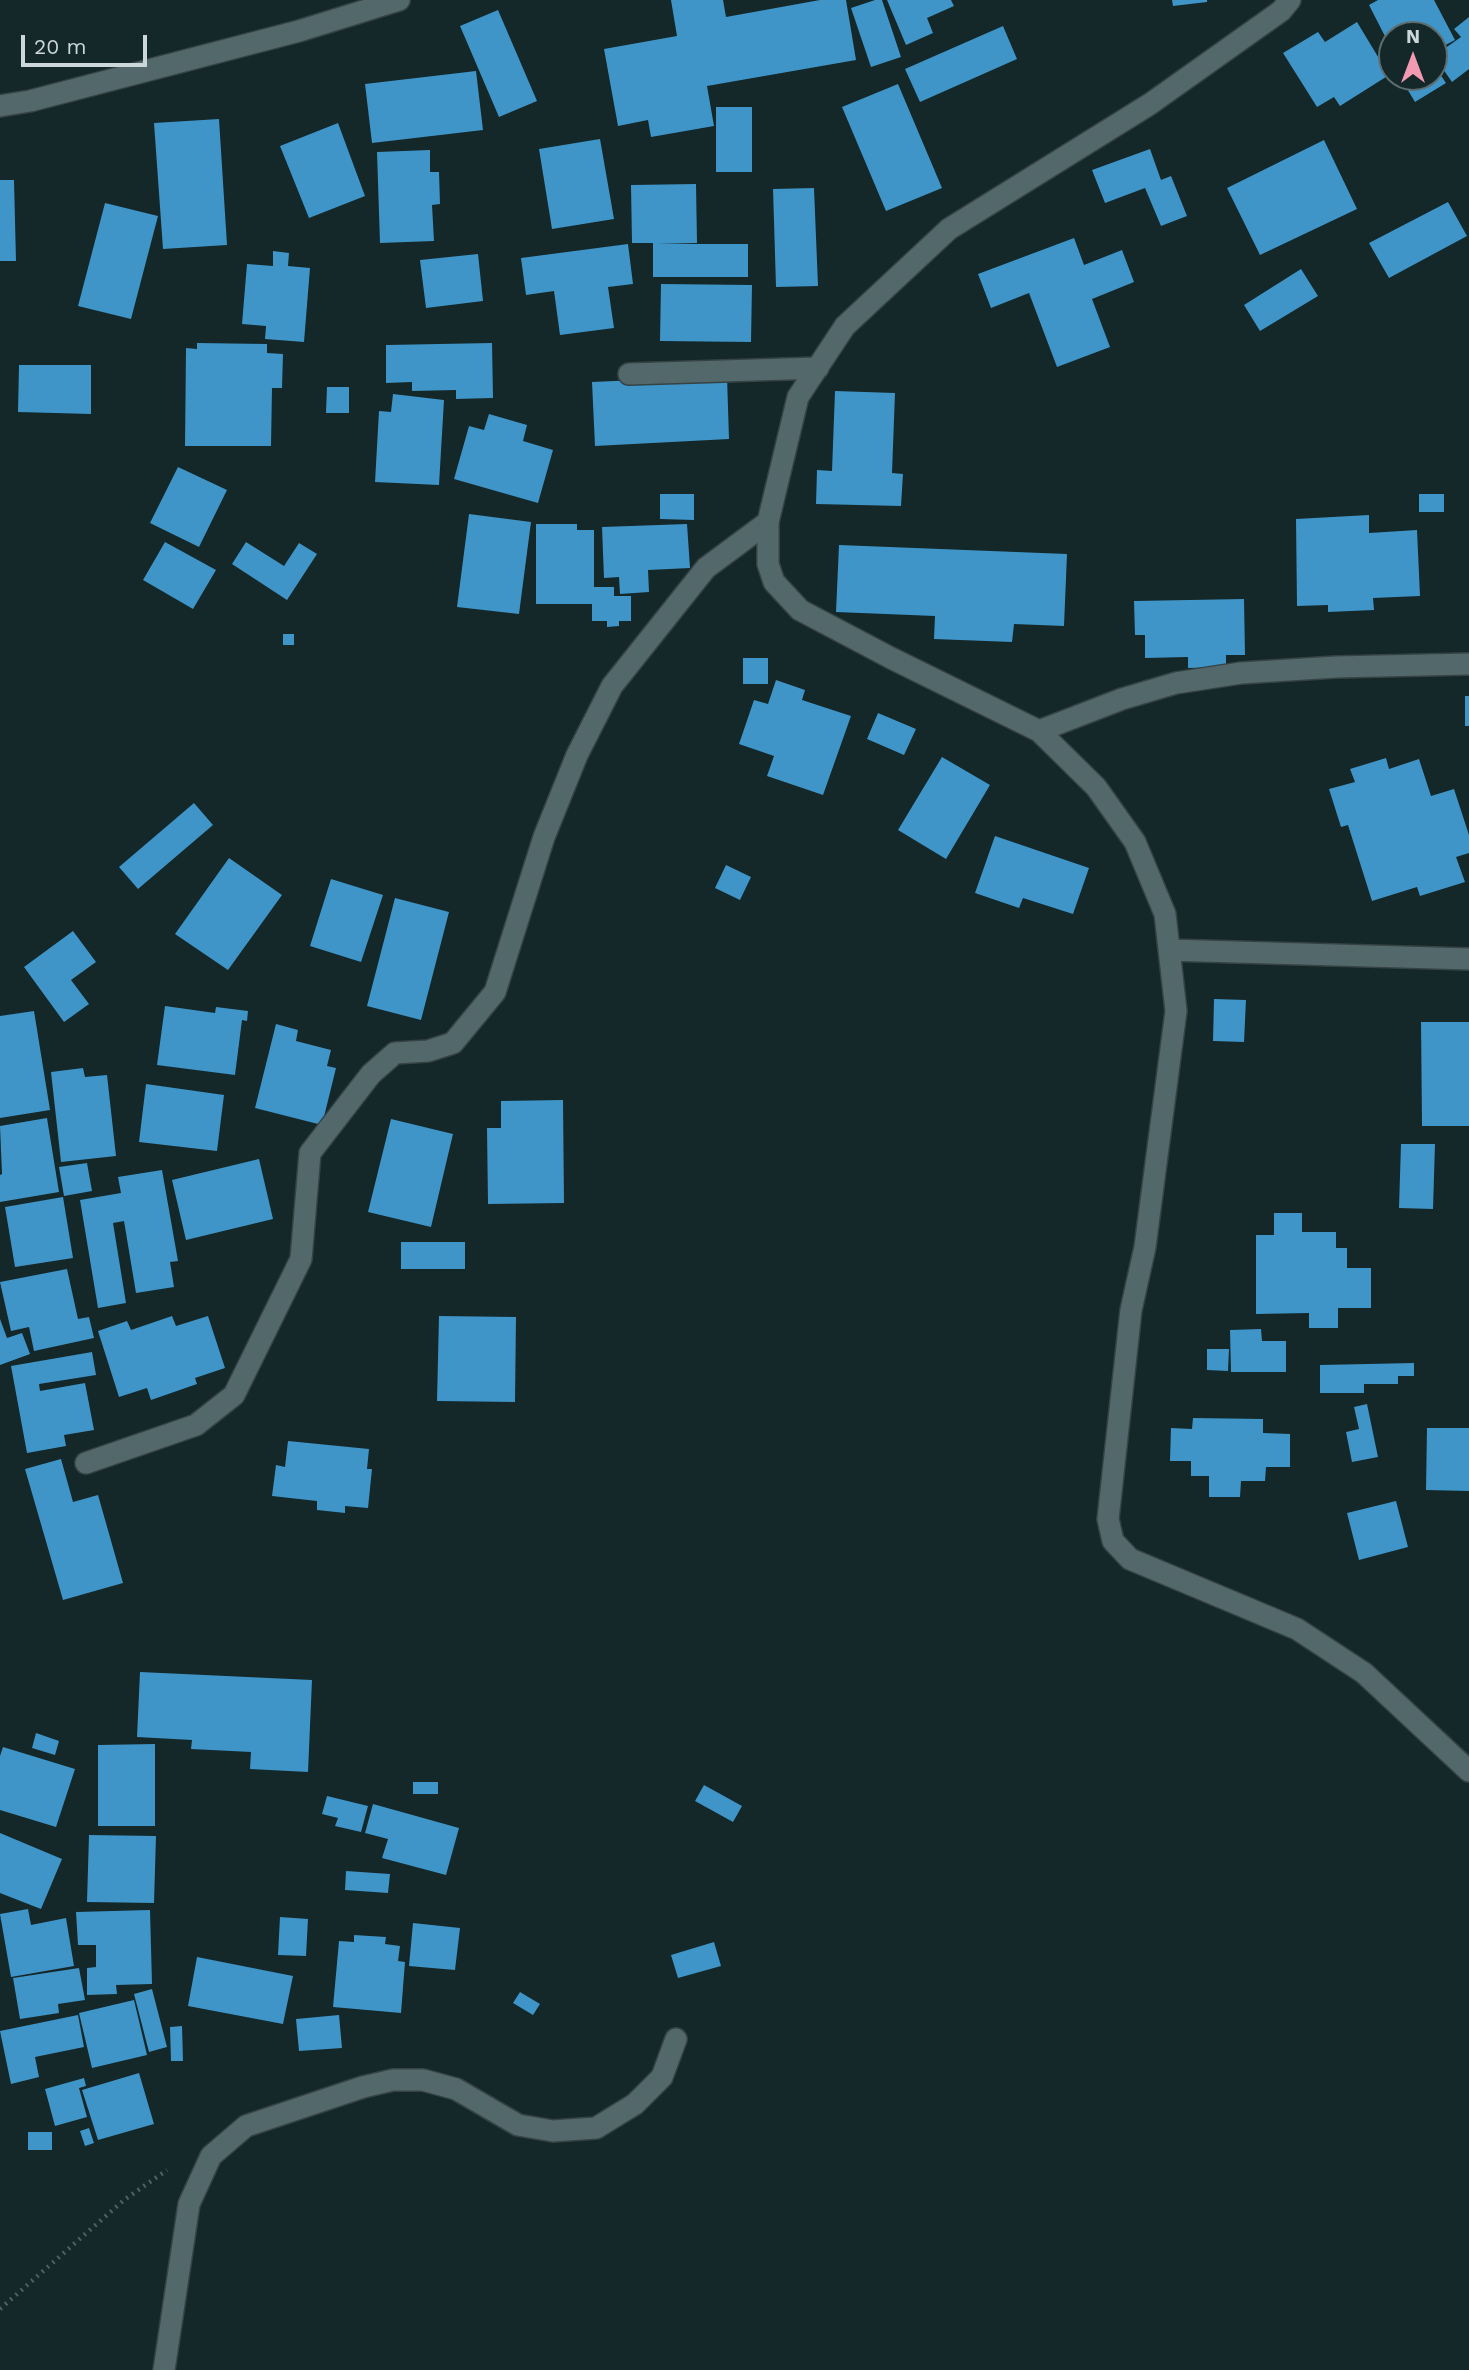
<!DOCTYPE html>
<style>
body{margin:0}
#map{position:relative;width:1469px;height:2370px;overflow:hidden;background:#142729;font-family:"Work Sans",sans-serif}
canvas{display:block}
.north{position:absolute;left:1378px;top:21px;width:70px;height:70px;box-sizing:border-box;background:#142729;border:2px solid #5d6d6f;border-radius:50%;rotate:0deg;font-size:19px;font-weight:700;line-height:28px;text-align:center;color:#cbd7d8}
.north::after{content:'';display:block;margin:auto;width:24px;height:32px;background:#f19ab1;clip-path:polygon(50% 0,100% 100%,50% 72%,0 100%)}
.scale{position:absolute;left:21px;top:35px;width:126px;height:32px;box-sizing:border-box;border:4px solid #cbd7d8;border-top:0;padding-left:9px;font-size:21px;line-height:24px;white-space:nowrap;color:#cbd7d8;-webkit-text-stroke:5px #142729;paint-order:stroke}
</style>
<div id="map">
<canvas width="1469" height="2370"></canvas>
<div class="north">N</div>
<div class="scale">20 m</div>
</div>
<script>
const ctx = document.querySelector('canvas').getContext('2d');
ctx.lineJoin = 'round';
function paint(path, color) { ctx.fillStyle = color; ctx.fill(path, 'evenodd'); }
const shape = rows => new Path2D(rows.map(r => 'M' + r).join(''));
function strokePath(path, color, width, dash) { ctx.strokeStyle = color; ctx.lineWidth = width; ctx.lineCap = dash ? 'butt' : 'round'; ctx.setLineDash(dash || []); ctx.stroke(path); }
paint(shape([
 [671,0,723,0,726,17,820,0,846,0,856,60,707,86,714,126,651,137,648,120,618,126,604,49,677,36],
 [875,0,882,0,901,57,871,67,851,8],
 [887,0,951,0,954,6,927,18,933,33,906,45],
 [1172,0,1207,0,1207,2,1173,6],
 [1378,0,1434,0,1455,40,1434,51,1434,35,1392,35,1392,50,1369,5],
 [498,10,537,101,499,117,460,26],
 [1469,17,1469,69,1452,82,1434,56,1461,37,1454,29],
 [1357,22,1389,75,1340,106,1334,97,1317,107,1283,53,1318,32,1325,42],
 [1003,26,1017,59,920,102,905,69],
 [1434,65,1446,83,1415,102,1403,82,1411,77,1434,77],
 [476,71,483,130,372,143,365,84],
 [898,84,942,188,886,211,842,107],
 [716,107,752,107,752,172,716,172],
 [219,119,227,245,163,249,154,123],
 [338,123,365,196,309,218,280,146],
 [600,139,614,219,552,229,539,149],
 [1324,140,1357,209,1260,255,1227,188],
 [1150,149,1161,180,1171,176,1187,216,1161,226,1145,188,1105,203,1092,170],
 [430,150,430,172,439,172,440,204,432,205,434,241,380,243,377,152],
 [0,180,14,180,16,261,0,261],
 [696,184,697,243,657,244,748,244,748,277,653,277,653,243,632,243,631,185],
 [814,188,818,286,776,287,773,189],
 [1448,202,1467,236,1389,278,1369,243],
 [105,203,158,216,131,319,78,306],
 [1074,238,1084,265,1122,250,1134,282,1092,299,1110,347,1057,367,1029,293,991,308,978,274],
 [628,244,633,284,608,287,614,328,560,335,554,291,526,295,521,258],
 [273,251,289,253,288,266,310,268,304,342,265,339,266,326,242,324,247,264,273,266],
 [478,254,483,301,426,308,420,260],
 [1301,269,1318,296,1260,331,1244,305],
 [661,284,752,285,751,342,660,341],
 [197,343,267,344,267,353,283,354,282,388,272,388,271,446,185,446,186,348,197,349],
 [492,343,493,398,456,399,456,390,412,391,412,382,386,383,386,345],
 [19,365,91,365,91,414,18,412],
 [727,376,729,439,595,446,592,382],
 [327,387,349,387,349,413,326,413],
 [835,391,895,393,892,473,903,474,901,506,816,504,817,470,832,471],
 [393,394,444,400,439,485,375,482,379,411,391,412],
 [489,414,527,425,523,441,553,450,538,503,454,479,469,426,484,430],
 [178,467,227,490,199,547,150,523],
 [660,494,694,494,694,520,660,519],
 [1419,494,1444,494,1444,512,1419,512],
 [469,514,531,522,519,614,457,607],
 [1369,515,1369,533,1417,530,1420,596,1373,598,1374,610,1328,612,1328,605,1297,606,1296,519],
 [536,524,577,524,577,530,594,530,594,587,614,587,614,596,631,596,631,621,619,621,619,626,607,627,607,621,592,621,592,604,536,604],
 [687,524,690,568,648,570,649,592,620,594,619,577,604,578,602,527],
 [165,542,216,570,193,609,143,580],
 [246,542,284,566,299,543,317,554,287,600,232,564],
 [839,545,1067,554,1064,626,1014,624,1012,642,934,639,935,616,836,612],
 [1244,599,1245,655,1226,655,1226,667,1188,668,1188,657,1145,658,1145,635,1135,635,1134,601],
 [283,634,294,634,294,645,283,645],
 [743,658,768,658,768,684,743,684],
 [776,680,805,690,802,700,851,716,823,795,767,776,774,756,739,744,754,700,768,704],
 [1465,696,1469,696,1469,726,1465,726],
 [878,713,916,729,904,755,867,739],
 [942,757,990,785,946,859,898,830],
 [1386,758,1389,769,1419,759,1431,796,1454,789,1469,835,1469,853,1456,857,1465,882,1420,896,1417,887,1372,901,1348,825,1341,827,1329,789,1355,782,1350,769],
 [194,803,213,825,138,889,119,867],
 [995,836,1089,868,1073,914,1023,898,1019,908,975,893],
 [229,858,282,895,228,970,175,934],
 [726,865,751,877,740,900,715,888],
 [331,879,383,895,361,962,310,946],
 [395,898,449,912,421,1020,367,1006],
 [73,931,96,962,71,980,89,1004,64,1022,24,967],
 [1214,999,1246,1000,1244,1042,1213,1041],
 [165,1006,215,1013,216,1007,248,1011,247,1021,242,1020,235,1075,157,1065],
 [34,1011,50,1110,0,1118,0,1016],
 [1421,1022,1469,1022,1469,1126,1422,1126],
 [276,1024,298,1030,296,1041,331,1050,327,1066,336,1068,322,1125,255,1108],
 [83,1068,85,1077,107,1075,116,1156,61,1162,51,1072],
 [146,1084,224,1095,217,1151,139,1142],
 [563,1100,564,1203,488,1204,487,1128,501,1128,501,1101],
 [47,1118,59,1192,0,1202,0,1175,2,1174,0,1126],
 [391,1119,453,1134,431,1227,368,1212],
 [1401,1144,1435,1144,1433,1209,1399,1208],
 [259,1159,273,1219,186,1240,172,1180],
 [87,1163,92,1191,64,1196,59,1167],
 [162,1170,178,1261,170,1262,174,1287,136,1293,124,1221,113,1223,126,1303,98,1308,80,1200,121,1193,118,1177],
 [63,1197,73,1258,15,1267,5,1207],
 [1274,1213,1302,1213,1302,1232,1336,1232,1336,1248,1347,1248,1347,1268,1371,1268,1371,1308,1338,1308,1338,1328,1309,1328,1309,1313,1256,1314,1256,1235,1274,1235],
 [401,1242,465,1242,465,1269,401,1269],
 [67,1269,78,1319,89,1317,94,1338,34,1351,29,1327,11,1331,0,1282],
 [172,1316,176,1326,208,1316,225,1368,195,1378,197,1384,151,1400,147,1388,119,1397,98,1331,127,1321,131,1330],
 [439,1316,516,1317,515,1402,437,1401],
 [0,1319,7,1338,22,1333,30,1354,0,1365],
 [1261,1329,1262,1341,1286,1341,1286,1372,1231,1372,1230,1330],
 [1207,1349,1229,1349,1228,1371,1207,1370],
 [92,1352,96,1375,39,1384,40,1391,85,1383,94,1430,64,1435,66,1446,27,1453,11,1366],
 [1414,1363,1414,1376,1398,1376,1398,1384,1364,1384,1364,1393,1320,1393,1320,1365],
 [1367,1404,1378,1457,1352,1462,1346,1432,1359,1429,1354,1407],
 [1193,1418,1263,1419,1263,1433,1290,1434,1290,1467,1266,1467,1265,1481,1241,1481,1240,1497,1209,1497,1209,1476,1191,1476,1191,1461,1170,1461,1171,1428,1192,1429],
 [1427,1428,1469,1428,1469,1491,1426,1490],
 [288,1441,369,1449,367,1469,372,1469,368,1508,345,1506,345,1513,317,1510,317,1501,272,1496,276,1465,285,1467],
 [61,1459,73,1502,98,1495,123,1583,63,1600,25,1469],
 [1396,1501,1408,1547,1359,1560,1347,1513],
 [140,1672,312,1680,308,1772,250,1769,251,1752,191,1749,192,1740,137,1737],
 [36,1733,59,1741,55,1755,32,1748],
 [155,1744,155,1826,98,1826,98,1745],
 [3,1747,75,1769,56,1827,0,1810,0,1756],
 [413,1782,438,1782,438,1794,413,1794],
 [704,1785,742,1806,733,1822,695,1801],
 [327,1796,368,1806,361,1832,335,1826,338,1818,322,1814],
 [373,1804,459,1828,446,1875,382,1858,388,1839,365,1833],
 [0,1833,62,1859,41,1909,0,1893],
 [89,1835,156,1836,154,1903,87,1902],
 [346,1871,390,1874,388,1893,345,1890],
 [28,1909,31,1925,66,1918,74,1966,11,1977,0,1914],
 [150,1910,152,1984,116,1985,117,1994,87,1995,87,1968,96,1967,96,1945,78,1945,76,1912],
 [280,1917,308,1919,306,1956,278,1955],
 [413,1923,460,1928,455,1970,409,1966],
 [354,1935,386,1937,385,1944,400,1946,398,1961,405,1962,401,2013,333,2007,339,1941,354,1942],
 [714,1942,721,1966,678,1978,671,1955],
 [197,1957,293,1976,283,2024,188,2006],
 [79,1968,85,2000,58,2004,59,2013,20,2019,13,1978],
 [152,1989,167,2047,149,2052,134,1994],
 [520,1992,540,2004,533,2015,513,2003],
 [134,2000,147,2055,92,2068,79,2013],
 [78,2015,84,2047,35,2057,39,2077,11,2084,0,2031],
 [339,2015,342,2048,299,2051,296,2019],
 [182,2026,183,2061,171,2061,170,2027],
 [139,2073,154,2124,98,2140,82,2090],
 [84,2078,86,2086,79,2088,87,2117,55,2126,45,2089],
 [89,2128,94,2143,85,2146,80,2131],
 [28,2132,52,2132,52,2150,28,2150]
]), '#3f95c7');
const street = shape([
 [1290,0,1281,11,1150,104,949,229,845,326,798,397,768,522,768,564,774,582,800,610,891,658,1039,731,1096,787,1135,842,1165,914,1176,1011,1145,1247,1131,1310,1108,1519,1113,1541,1130,1559,1297,1629,1364,1673,1469,1771],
 [0,106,30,101,299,31,399,0],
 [629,374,818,368],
 [1039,731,1122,699,1176,683,1241,673,1336,667,1469,664],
 [1169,950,1469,959],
 [86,1463,196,1425,234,1395,301,1259,310,1153,371,1074,395,1053,428,1051,453,1043,495,992,544,837,577,755,612,686,706,568,768,522],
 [164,2370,189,2204,211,2156,246,2126,363,2087,393,2080,423,2080,456,2089,518,2125,553,2131,596,2128,635,2104,662,2077,676,2039]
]);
strokePath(street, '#364345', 24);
strokePath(shape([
 [0,2309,124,2200,167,2170]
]), '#4f6061', 4.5, [2, 5]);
strokePath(street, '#53686a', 21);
</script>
